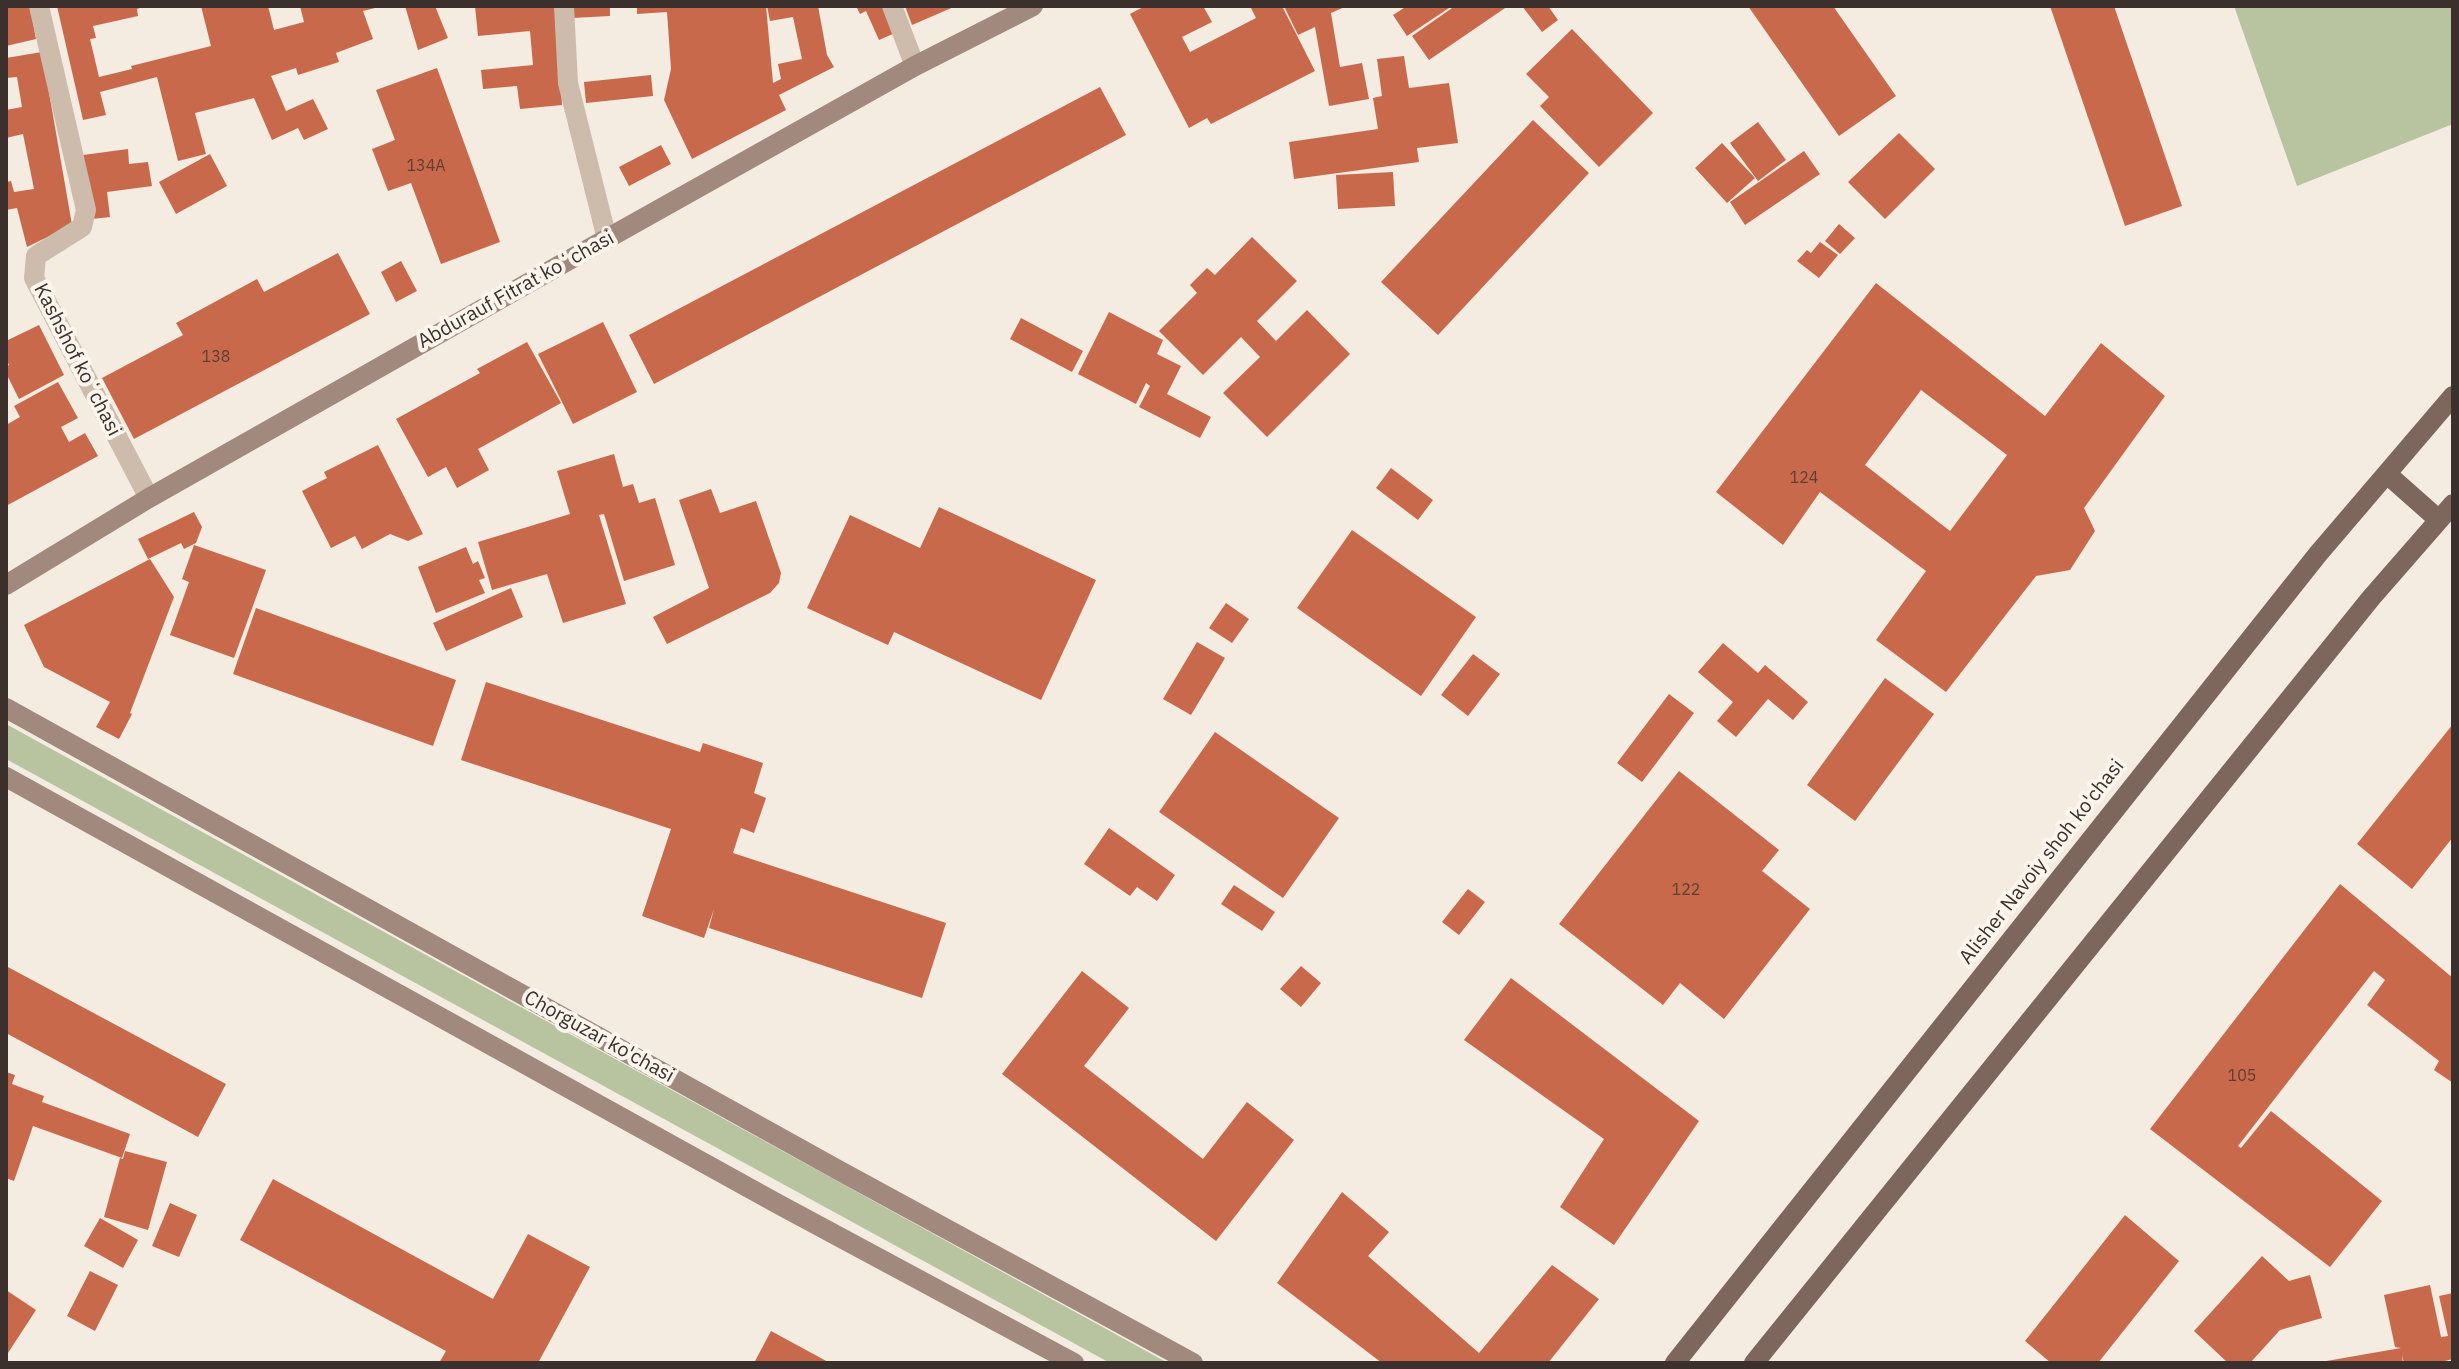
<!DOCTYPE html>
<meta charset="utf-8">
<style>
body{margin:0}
#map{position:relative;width:2459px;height:1369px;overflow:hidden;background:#f4ebe1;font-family:"IBM Plex Sans",sans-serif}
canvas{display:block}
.frame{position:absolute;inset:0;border:8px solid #3b302b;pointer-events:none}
</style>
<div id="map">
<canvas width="2459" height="1369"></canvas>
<div class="frame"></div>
</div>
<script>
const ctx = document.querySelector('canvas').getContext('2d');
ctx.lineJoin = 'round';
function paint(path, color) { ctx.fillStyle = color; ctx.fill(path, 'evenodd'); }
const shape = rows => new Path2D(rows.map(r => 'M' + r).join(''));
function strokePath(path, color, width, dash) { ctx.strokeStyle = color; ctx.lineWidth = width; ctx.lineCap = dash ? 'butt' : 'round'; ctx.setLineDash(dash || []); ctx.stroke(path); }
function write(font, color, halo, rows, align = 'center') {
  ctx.font = font + ' "IBM Plex Sans",sans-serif'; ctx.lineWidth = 8; ctx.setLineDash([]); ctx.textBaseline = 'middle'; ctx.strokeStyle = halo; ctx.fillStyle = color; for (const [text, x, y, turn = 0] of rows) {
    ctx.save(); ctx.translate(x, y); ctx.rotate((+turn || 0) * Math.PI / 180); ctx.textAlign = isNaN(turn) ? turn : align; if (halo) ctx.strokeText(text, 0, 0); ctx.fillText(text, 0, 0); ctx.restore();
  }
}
paint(shape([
 [2234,6,2453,6,2453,124,2297,186],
 [6,724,1168,1363,1110,1363,6,759]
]), '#b8c4a0');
paint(shape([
 [6,6,30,6,36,39,6,46],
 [57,6,145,6,137,9,138,16,93,26,96,38,90,39,99,77,132,69,131,66,211,46,201,6,268,6,274,30,304,22,300,6,379,7,363,11,373,39,336,53,339,62,298,75,296,68,271,76,286,111,313,99,328,129,304,140,298,128,272,140,254,98,195,113,206,154,178,161,157,77,100,92,106,115,83,120],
 [405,6,435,6,448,38,418,50],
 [475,6,556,6,562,105,520,109,517,86,483,89,481,70,533,65,530,31,478,36],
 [571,6,610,6,610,16,572,18],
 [637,6,766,6,773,83,781,79,778,64,802,59,793,17,770,21,767,6,818,6,827,55,834,67,779,95,786,110,692,159,664,100,671,69,667,12,637,14],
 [856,6,883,6,895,33,879,40,866,11,860,14],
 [905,6,956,6,912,25],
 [1145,6,1203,6,1212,22,1182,37,1190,52,1256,18,1250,6,1282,6,1315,71,1211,124,1207,118,1189,128,1130,14],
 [1284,6,1347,6,1331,13,1340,67,1362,63,1369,99,1329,106,1315,27,1298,35],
 [1407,6,1452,6,1407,36,1393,15],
 [1455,6,1508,6,1429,60,1412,36],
 [1522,6,1548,6,1558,20,1542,32],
 [1748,6,1833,6,1896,96,1839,136],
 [2050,6,2114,6,2182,206,2125,226],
 [1572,29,1653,113,1599,167,1540,106,1549,97,1526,74],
 [42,52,72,225,27,247,17,208,6,210,6,182,11,181,14,192,34,189,23,134,6,138,6,110,22,107,17,77,6,78,6,58],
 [1404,56,1409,88,1449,83,1458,143,1417,148,1419,162,1294,179,1289,142,1378,129,1373,98,1382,96,1377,59],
 [437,68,500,242,441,264,411,183,388,191,372,149,395,140,376,90],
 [651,75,653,96,586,103,584,82],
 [1100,87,1126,135,654,384,629,335],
 [1533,120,1589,173,1438,335,1381,282],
 [1758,122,1786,160,1758,181,1730,143],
 [1899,133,1935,169,1885,219,1848,182],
 [1722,143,1755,178,1727,203,1695,168],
 [661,145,671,164,629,186,619,167],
 [128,149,129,164,148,162,152,186,107,192,110,217,92,219,83,155],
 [1804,151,1820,174,1745,225,1730,202],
 [210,154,227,186,176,214,159,182],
 [1393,172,1395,206,1338,209,1336,175],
 [1839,224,1855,238,1840,254,1825,241],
 [1252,237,1297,281,1257,321,1276,341,1307,310,1350,354,1267,437,1223,393,1260,357,1241,337,1203,375,1159,331,1197,293,1190,285,1207,268,1215,275],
 [1820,242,1838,255,1819,278,1797,261,1807,250,1811,253],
 [338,253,370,314,134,439,102,378,183,335,176,323,257,279,264,292],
 [401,261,417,291,396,302,381,272],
 [1876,283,2045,416,2101,343,2165,396,2084,508,2095,531,2070,570,2036,576,1946,692,1876,640,1926,571,1820,492,1783,545,1716,492],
 [1921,390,2007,455,1950,531,1865,465],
 [1109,312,1163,340,1157,354,1181,366,1167,394,1211,417,1200,438,1139,407,1150,386,1146,383,1136,404,1078,374],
 [1021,318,1083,351,1072,372,1010,339],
 [603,322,637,392,573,424,538,354],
 [39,325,64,375,19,399,6,373,6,367,9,365,6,359,6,341],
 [527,342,561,403,478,449,489,470,457,488,446,467,428,477,396,419,480,373,477,369],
 [58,382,78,418,61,427,69,442,85,433,98,456,6,506,6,425,20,417,14,406],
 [378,445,423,534,408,541,390,534,362,549,355,536,331,548,302,491,327,478,324,472],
 [614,454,623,487,633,484,639,503,655,498,675,565,624,581,604,514,599,515,626,604,563,623,547,574,492,590,478,542,570,514,557,471],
 [1391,468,1433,500,1418,520,1376,488],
 [711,489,720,513,756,501,781,573,779,583,770,593,667,644,653,617,709,588,679,500],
 [939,507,1096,580,1041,700,894,632,888,645,807,608,850,515,920,548],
 [194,512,202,527,196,543,184,549,181,543,148,559,138,539],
 [1352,530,1476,617,1421,696,1297,608],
 [194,545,266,570,234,658,170,635,189,582,182,579],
 [466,547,473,564,478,561,485,578,479,580,485,593,436,613,418,567],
 [150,559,174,597,130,713,132,714,119,739,96,727,110,702,44,667,24,625],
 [511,588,523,617,446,651,433,623],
 [1226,603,1249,619,1232,643,1209,628],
 [256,608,456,680,433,746,233,674],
 [1197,642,1225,658,1191,715,1163,699],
 [1723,643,1758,673,1765,665,1808,702,1793,720,1768,699,1736,737,1717,721,1733,702,1698,672],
 [1473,654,1500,674,1468,716,1441,695],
 [1885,678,1934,714,1855,821,1807,785],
 [486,682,700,752,703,743,763,763,754,793,766,798,754,833,741,828,733,853,946,923,922,998,709,928,714,909,704,938,642,916,671,829,461,760],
 [1669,694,1694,713,1642,782,1617,763],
 [2453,724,2453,837,2412,889,2357,844],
 [1215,732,1339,818,1283,898,1159,812],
 [1679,771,1779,850,1762,871,1810,909,1724,1019,1680,983,1663,1005,1559,924],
 [1109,828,1175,875,1157,901,1137,887,1130,896,1084,864],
 [2340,884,2453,978,2453,1083,2434,1070,2439,1061,2367,1005,2385,980,2374,971,2238,1146,2241,1148,2271,1111,2382,1201,2330,1267,2150,1129],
 [1234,885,1275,912,1262,931,1221,904],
 [1468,889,1485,902,1459,935,1442,922],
 [6,966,226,1084,198,1137,6,1033],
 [1301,966,1321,983,1301,1007,1280,989],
 [1082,971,1129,1008,1084,1066,1203,1159,1247,1102,1294,1140,1216,1241,1002,1074],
 [1511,978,1699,1121,1614,1245,1560,1207,1604,1139,1464,1040],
 [6,1072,15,1075,12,1084,44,1096,42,1102,130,1134,122,1158,33,1126,14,1181,6,1178],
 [125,1151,167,1162,148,1230,104,1217,120,1158,123,1159],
 [273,1179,493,1299,528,1234,590,1267,538,1363,439,1363,446,1351,240,1240],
 [1342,1192,1389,1232,1368,1256,1479,1353,1552,1265,1599,1299,1548,1363,1382,1363,1277,1283],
 [170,1203,197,1215,179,1257,152,1246],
 [2125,1215,2179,1261,2098,1363,2051,1363,2025,1341],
 [100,1218,138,1240,123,1268,84,1246],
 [2262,1256,2289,1281,2310,1275,2322,1318,2280,1330,2250,1363,2228,1363,2194,1331],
 [90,1271,118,1285,95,1331,67,1316],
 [2430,1285,2441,1337,2448,1336,2439,1296,2453,1293,2453,1359,2445,1361,2446,1363,2404,1363,2402,1355,2403,1363,2315,1363,2401,1348,2395,1347,2384,1295],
 [6,1290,36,1310,6,1356],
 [771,1331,830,1363,754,1363]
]), '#c8694b');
strokePath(shape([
 [564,6,568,83,607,239],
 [892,6,915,66]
]), '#cdbbac', 20);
strokePath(shape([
 [39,6,86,210,82,227,36,256,34,278,149,498]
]), '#cdbbac', 20);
strokePath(shape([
 [6,585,149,498,569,260,915,66,1033,6],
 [6,708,840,1171,1193,1363],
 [6,777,778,1204,1074,1363]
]), '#a18a7d', 20);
strokePath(shape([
 [2387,474,2439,520],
 [1675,1363,2318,554,2453,396],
 [1754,1363,2371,598,2453,504]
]), '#7d675c', 20);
write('16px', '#5e3e33', null, [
 ["134A",426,166],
 ["138",216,357],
 ["124",1804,478],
 ["122",1686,890],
 ["105",2242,1076]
]);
write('20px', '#3b302b', '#fbf5ee', [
 ["Abdurauf Fitrat koʻchasi",516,290,-29],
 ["Kashshof koʻchasi",77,360,63],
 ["Alisher Navoiy shoh ko'chasi",2042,862,-52],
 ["Chorguzar ko'chasi",599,1037,29]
]);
</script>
